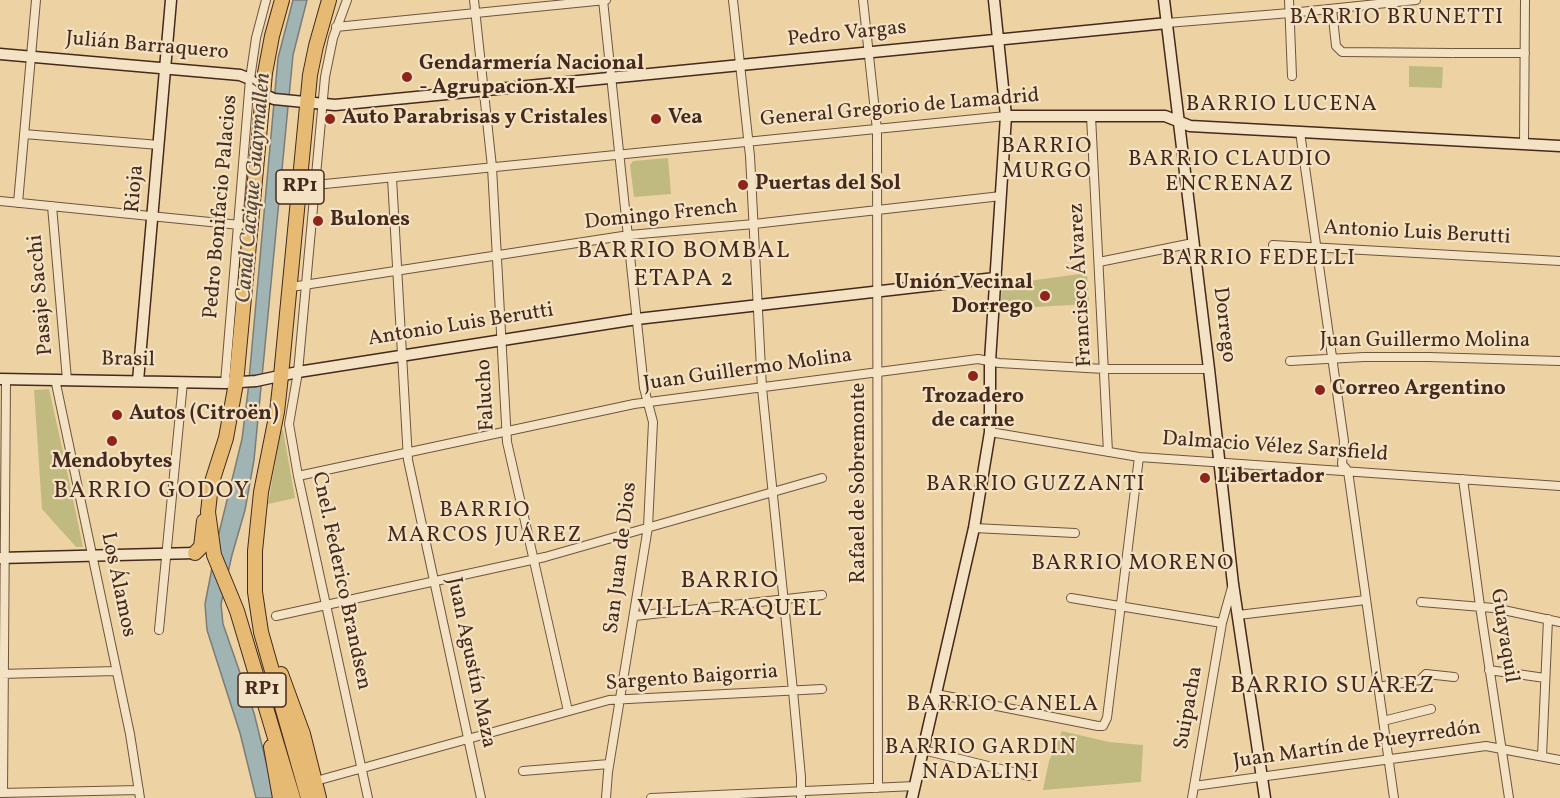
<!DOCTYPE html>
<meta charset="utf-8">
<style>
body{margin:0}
canvas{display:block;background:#edd3a3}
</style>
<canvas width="1560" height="798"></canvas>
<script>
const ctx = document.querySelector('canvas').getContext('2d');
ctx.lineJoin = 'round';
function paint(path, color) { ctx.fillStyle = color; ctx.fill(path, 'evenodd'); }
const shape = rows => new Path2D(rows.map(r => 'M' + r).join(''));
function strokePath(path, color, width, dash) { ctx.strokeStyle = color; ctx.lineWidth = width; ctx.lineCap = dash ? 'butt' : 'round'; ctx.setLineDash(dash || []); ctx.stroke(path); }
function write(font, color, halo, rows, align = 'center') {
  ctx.font = font + ' Vollkorn,serif'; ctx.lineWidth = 4.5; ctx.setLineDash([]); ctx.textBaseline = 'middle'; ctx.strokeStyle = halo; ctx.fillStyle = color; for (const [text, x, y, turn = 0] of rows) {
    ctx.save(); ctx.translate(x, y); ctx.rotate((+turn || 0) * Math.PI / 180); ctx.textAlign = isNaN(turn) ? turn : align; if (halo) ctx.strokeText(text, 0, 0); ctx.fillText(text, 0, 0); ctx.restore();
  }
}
paint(shape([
 [1409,66,1443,67,1442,88,1409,87],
 [668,158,671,194,634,197,630,165,633,161],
 [1087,273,1089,304,1000,309,1002,288,1006,284],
 [49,389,63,452,83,547,76,547,42,509,34,390],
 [281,430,283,430,295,498,268,504],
 [1062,731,1109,742,1143,745,1141,782,1043,790,1049,761]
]), '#c0ba80');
const water = shape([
 [293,0,307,0,293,55,254,460,245,510,232,555,221,604,223,624,254,713,275,798,256,798,240,733,207,630,205,604,218,537,242,439,248,391,278,58,293,0]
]);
paint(water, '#a0b4b3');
strokePath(water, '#7c7c77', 1.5);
const street = shape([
 [347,0,333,38,325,77,298,372,289,424,298,476,368,798],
 [474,0,492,167,507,442,568,711],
 [603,0,644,388,653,422,648,527,608,772,606,798],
 [733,0,750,156,762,388,793,691,801,777,801,798],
 [863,0,877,130,878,788],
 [1289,0,1292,76],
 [1332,9,1336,46,1342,52,1451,53],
 [1167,23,1290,13,1416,0],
 [336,27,606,0],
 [1454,53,1525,53],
 [1091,116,1108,452],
 [1300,132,1344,441,1342,464,1348,471,1394,798],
 [24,134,159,145],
 [1524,144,1525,0],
 [392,178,408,460,481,798],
 [315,185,1006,116],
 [0,201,240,225],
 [18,203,36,0],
 [52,206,67,380],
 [1273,245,1560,261],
 [1099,262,1193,243],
 [291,287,629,235,754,224,1001,196],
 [1290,361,1364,357,1429,357,1560,361],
 [55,379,130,734,140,798],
 [225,383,250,79,256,38,266,0],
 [990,432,1139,457,1560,486],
 [298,476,634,404,978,359,999,363,1104,369,1209,369],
 [1463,479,1480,606,1509,798],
 [974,528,1075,533],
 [1071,598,1222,623],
 [1421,602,1494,608,1560,622],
 [1238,615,1366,600],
 [276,616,545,557,822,478],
 [635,616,822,595],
 [159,630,183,382],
 [1489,670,1545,678],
 [0,674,116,671],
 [1378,687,1420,680,1426,674,1454,677],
 [936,694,1098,726,1103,726,1107,718,1139,457],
 [1383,721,1431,709],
 [923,750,1029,776],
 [1542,756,1548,619],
 [523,771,609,764],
 [323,779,609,700,822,689],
 [1194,786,1486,746,1560,760],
 [0,793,139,790],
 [3,793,6,379],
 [651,798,915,786],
 [1192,798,1222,623,1232,587]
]);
const secondary = shape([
 [1164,0,1209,369,1233,584,1265,798],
 [0,54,240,75,250,79,263,94,274,99,335,105,1167,23],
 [1006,116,1165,116,1190,126,1560,146],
 [0,379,225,383,256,381,298,372,637,319,995,278],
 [138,381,171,0],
 [0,558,195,553],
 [912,798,974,528,990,432,990,361,1006,116,994,0]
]);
const highway = shape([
 [282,0,272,36,265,73,236,383,226,438,211,485,208,512,214,555,237,611,293,798],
 [195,553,201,547,204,521],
 [281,674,303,734,319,798],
 [271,747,280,798],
 [308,798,261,632,255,592,255,551,261,492,277,412,281,376,310,75,316,46,329,0]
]);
strokePath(street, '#6f543e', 10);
strokePath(secondary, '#45291c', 13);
strokePath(highway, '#45291c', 16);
strokePath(street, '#f3e2c3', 8);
strokePath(secondary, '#f3e2c3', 10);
strokePath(highway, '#e6ba72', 14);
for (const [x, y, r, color] of [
 [407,77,6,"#8f2418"],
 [330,119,6,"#8f2418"],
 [656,119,6,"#8f2418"],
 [743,185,6,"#8f2418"],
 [318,221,6,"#8f2418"],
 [1045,296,6,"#8f2418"],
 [973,376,6,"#8f2418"],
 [1320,390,6,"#8f2418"],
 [117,415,6,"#8f2418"],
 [112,441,6,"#8f2418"],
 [1205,478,6,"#8f2418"]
]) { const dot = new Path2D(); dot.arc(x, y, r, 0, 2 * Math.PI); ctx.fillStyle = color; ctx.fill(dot); strokePath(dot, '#f3e2c3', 2); }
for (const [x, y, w] of [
 [300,187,48],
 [262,690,48]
]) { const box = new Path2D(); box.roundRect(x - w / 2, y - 17, w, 34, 4.5); ctx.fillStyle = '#f3e2c3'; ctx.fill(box); strokePath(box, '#45291c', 1.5); }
write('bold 20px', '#45291c', null, [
 ["RP1",300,187],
 ["RP1",262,690]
]);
write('21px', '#45291c', '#f3e2c3', [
 ["Pedro Vargas",847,35,-6],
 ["Julián Barraquero",147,47,5],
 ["General Gregorio de Lamadrid",900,109,-5],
 ["Rioja",136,189,-85],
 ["Pedro Bonifacio Palacios",222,207,-85],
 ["Domingo French",661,216,-6],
 ["Antonio Luis Berutti",1417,234,3],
 ["Francisco Álvarez",1082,285,-93],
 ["Pasaje Sacchi",42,295,-95],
 ["Dorrego",1223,325,83],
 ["Antonio Luis Berutti",461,326,-9],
 ["Juan Guillermo Molina",1425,342],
 ["Brasil",128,361,1],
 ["Juan Guillermo Molina",748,371,-8],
 ["Falucho",487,395,-93],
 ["Dalmacio Vélez Sarsfield",1275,448,4],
 ["Rafael de Sobremonte",860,483,-90],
 ["San Juan de Dios",622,558,-83],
 ["Cnel. Federico Brandsen",340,581,78],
 ["Los Álamos",117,585,78],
 ["Guayaquil",1503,636,81],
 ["Juan Agustín Maza",470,663,78],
 ["Sargento Baigorria",692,679,-4],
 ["Suipacha",1190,708,-80],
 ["Juan Martín de Pueyrredón",1357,746,-8]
]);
write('bold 21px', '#45291c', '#f3e2c3', [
 ["Gendarmería Nacional",419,65],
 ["- Agrupacion XI",419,89],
 ["Auto Parabrisas y Cristales",342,119],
 ["Vea",668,119],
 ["Puertas del Sol",755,185],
 ["Bulones",330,221],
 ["Unión Vecinal",1033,284,"right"],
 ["Dorrego",1033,308,"right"],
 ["Correo Argentino",1332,390],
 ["Trozadero",973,398,"center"],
 ["de carne",973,422,"center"],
 ["Autos (Citroën)",129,415],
 ["Mendobytes",112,463,"center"],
 ["Libertador",1217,478]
], 'left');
ctx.letterSpacing = '1.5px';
write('22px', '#45291c', '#f3e2c3', [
 ["BARRIO BRUNETTI",1397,19],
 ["BARRIO LUCENA",1282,106],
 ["BARRIO",1047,148],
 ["MURGO",1047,173],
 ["BARRIO CLAUDIO",1230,161],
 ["ENCRENAZ",1230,186],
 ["BARRIO FEDELLI",1259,260],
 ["BARRIO GUZZANTI",1036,486],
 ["BARRIO",485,512],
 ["MARCOS JUÁREZ",485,537],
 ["BARRIO MORENO",1133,565],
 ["BARRIO CANELA",1003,706],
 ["BARRIO GARDIN",981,749],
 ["NADALINI",981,774]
]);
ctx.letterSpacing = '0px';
write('italic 22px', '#57453a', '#f3e2c3', [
 ["Canal Cacique Guaymallén",255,188,-85]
]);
ctx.letterSpacing = '1.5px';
write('24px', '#45291c', '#f3e2c3', [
 ["BARRIO BOMBAL",684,253],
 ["ETAPA 2",684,281],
 ["BARRIO GODOY",152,493],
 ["BARRIO",730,583],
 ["VILLA RAQUEL",730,611],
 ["BARRIO SUÁREZ",1333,688]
]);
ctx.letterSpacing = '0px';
</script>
